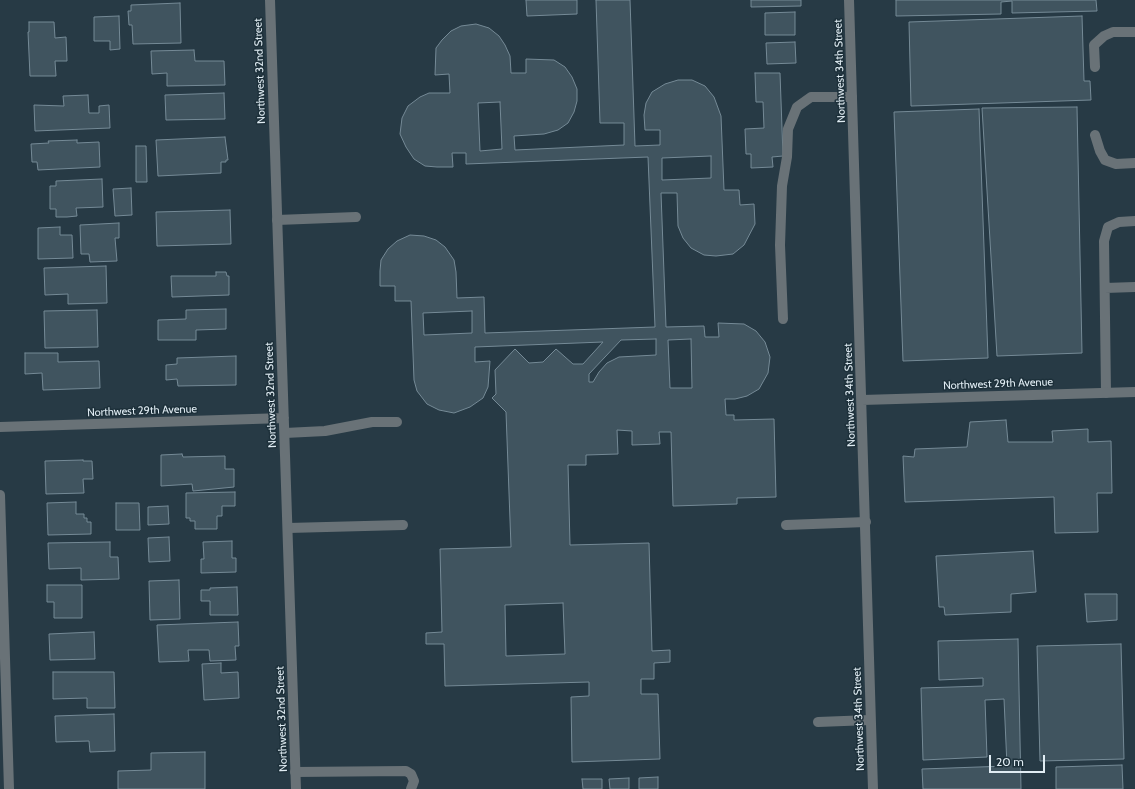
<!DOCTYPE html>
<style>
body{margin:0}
#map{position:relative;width:1135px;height:789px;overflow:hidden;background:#273a45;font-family:Cabin,sans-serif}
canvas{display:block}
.scale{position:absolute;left:989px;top:755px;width:56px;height:18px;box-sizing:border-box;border:2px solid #e0ecf3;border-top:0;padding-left:5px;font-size:12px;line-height:14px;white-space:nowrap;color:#e0ecf3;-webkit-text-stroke:3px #1d303a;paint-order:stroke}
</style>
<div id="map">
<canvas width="1135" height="789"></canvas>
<div class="scale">20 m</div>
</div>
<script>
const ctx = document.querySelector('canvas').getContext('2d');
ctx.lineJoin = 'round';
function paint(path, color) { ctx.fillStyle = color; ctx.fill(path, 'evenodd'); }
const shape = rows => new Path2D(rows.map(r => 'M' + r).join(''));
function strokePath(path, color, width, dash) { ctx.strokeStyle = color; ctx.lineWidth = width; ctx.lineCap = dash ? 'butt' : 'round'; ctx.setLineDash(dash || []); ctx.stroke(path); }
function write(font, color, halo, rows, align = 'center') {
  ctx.font = font + ' Cabin,sans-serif'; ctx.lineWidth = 3; ctx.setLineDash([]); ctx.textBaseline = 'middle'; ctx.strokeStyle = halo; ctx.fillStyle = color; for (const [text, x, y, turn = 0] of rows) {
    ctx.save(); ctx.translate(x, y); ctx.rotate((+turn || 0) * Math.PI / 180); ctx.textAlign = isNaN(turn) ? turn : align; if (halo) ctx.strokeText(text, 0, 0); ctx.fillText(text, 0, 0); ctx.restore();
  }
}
const building = shape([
 [526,0,577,0,577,14,527,16,526,0],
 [596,0,630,0,635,146,660,145,660,130,645,130,644,115,646,103,652,92,665,84,678,80,692,80,705,86,714,97,721,116,724,190,739,190,740,205,754,204,755,224,744,245,733,254,716,256,704,255,691,248,683,238,678,226,677,193,661,193,666,327,704,326,705,337,719,337,718,323,744,324,756,331,765,342,770,357,768,373,759,389,747,396,735,399,725,399,726,415,734,415,734,420,774,419,776,497,737,498,737,504,673,506,671,432,659,432,660,444,632,445,632,431,617,430,618,454,586,455,586,465,568,465,570,545,649,543,652,651,670,650,670,662,654,663,654,679,641,679,641,694,658,694,660,759,572,762,571,697,589,696,589,682,445,686,444,644,426,644,426,633,442,632,440,549,511,547,506,412,492,398,496,394,495,370,515,349,529,363,543,362,556,349,573,364,583,364,603,342,475,347,475,362,490,361,488,387,483,398,470,407,454,413,439,410,427,404,417,391,414,380,411,301,395,301,395,286,380,286,380,271,381,260,388,249,397,241,410,235,424,236,436,240,445,247,454,260,456,272,457,298,484,297,485,333,655,327,648,157,466,164,466,153,452,153,453,167,437,167,425,166,414,159,406,147,400,134,402,118,408,106,420,97,429,93,450,93,449,74,435,75,436,48,442,40,451,31,461,26,476,24,489,28,499,36,505,45,510,56,511,73,526,73,526,59,554,60,565,67,572,77,577,89,577,101,574,112,568,123,558,130,544,134,514,136,515,150,624,145,624,123,600,123,596,0],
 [500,102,502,149,480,151,478,103,500,102],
 [711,156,711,178,662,180,662,158,711,156],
 [472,311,472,333,424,335,423,313,472,311],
 [656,339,656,355,619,357,607,363,599,372,593,382,589,382,589,374,621,340,656,339],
 [691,339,692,388,670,388,668,340,691,339],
 [563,603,565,654,506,656,505,605,563,603],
 [751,0,801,0,801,6,751,7,751,0],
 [896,0,1096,0,1097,11,1012,13,1012,1,1001,2,1001,14,896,16,896,0],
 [180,3,181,43,133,44,132,25,129,25,128,11,131,11,131,5,180,3],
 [795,12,795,35,765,35,765,13,795,12],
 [119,16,120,49,110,50,110,41,94,41,94,17,119,16],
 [1082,16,1084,81,1090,81,1091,100,911,106,909,22,1082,16],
 [29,22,54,22,55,38,66,37,67,61,55,61,56,76,30,76,28,32,29,32,29,22],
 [795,42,796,63,767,64,766,43,795,42],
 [194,50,195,61,224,61,225,85,167,86,167,73,152,74,151,51,194,50],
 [755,73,780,73,783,156,772,157,773,167,751,168,751,154,746,154,745,129,764,128,763,102,756,102,755,73],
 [224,93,225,119,166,120,165,95,224,93],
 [88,95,89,113,99,113,99,106,109,105,110,128,35,131,34,105,64,106,63,96,88,95],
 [1077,107,1082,353,997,356,982,108,1077,107],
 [979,109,988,358,903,361,894,112,979,109],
 [225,137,228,160,226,160,226,162,221,162,221,173,158,176,156,140,225,137],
 [77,140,77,143,99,142,100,167,38,170,37,162,32,162,31,144,49,143,48,141,77,140],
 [136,146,146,146,147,182,136,182,136,146],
 [102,179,103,207,76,208,77,216,67,217,56,217,56,209,50,209,50,186,56,186,56,181,102,179],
 [131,188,132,215,115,216,113,189,131,188],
 [230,210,231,244,157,246,156,212,230,210],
 [119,223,119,238,115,238,117,261,90,262,89,254,81,254,80,225,119,223],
 [60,227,60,235,72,235,73,258,38,259,38,228,60,227],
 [106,266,107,303,68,304,68,294,45,295,44,268,106,266],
 [216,272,226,272,227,276,229,276,229,295,172,297,171,276,216,276,216,272],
 [226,309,226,329,196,330,196,340,158,340,158,320,186,319,186,310,226,309],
 [97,310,98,347,45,348,44,311,97,310],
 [25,353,58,353,58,362,99,361,100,388,43,390,42,373,25,374,25,353],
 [236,356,236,385,178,386,177,379,166,380,166,365,177,364,177,358,236,356],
 [1006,420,1008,442,1053,442,1052,431,1088,429,1088,442,1111,441,1112,493,1097,493,1098,532,1055,533,1054,497,905,502,903,456,914,457,915,449,967,447,970,422,1006,420],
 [182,454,183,457,225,456,225,469,234,469,234,487,193,491,192,484,161,486,161,455,182,454],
 [83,460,83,461,92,461,93,479,83,479,84,493,46,494,45,461,83,460],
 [235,492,235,506,222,506,222,516,217,516,217,529,195,529,195,521,190,521,190,518,186,518,186,493,235,492],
 [76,502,76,514,84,514,84,518,87,518,87,522,91,522,91,534,48,535,47,503,76,502],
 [116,503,139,503,140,530,116,530,116,503],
 [168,506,169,524,148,525,148,507,168,506],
 [169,537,170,561,149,562,148,538,169,537],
 [232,541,232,558,236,558,236,572,201,573,201,559,204,559,203,542,232,541],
 [110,542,110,557,118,557,119,579,81,580,81,568,49,569,48,543,110,542],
 [1033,551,1036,592,1011,594,1011,612,945,615,944,607,939,607,936,556,1033,551],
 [179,580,180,619,150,620,149,581,179,580],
 [47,585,82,585,82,618,54,618,54,602,47,602,47,585],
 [237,587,238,615,210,615,210,601,201,601,201,590,210,590,210,588,237,587],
 [1085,594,1117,594,1117,620,1087,622,1085,594],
 [238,622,239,646,235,646,236,660,210,661,209,650,188,650,189,661,159,662,157,625,238,622],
 [94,632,95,659,50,660,49,634,94,632],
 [1018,639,1021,789,923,789,922,769,1007,766,1004,699,985,700,987,757,923,760,921,688,983,686,983,678,939,680,938,641,1018,639],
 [1121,644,1124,759,1040,761,1037,646,1121,644],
 [221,663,221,673,238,672,239,698,204,700,202,664,221,663],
 [53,672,114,672,115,708,87,708,87,698,53,699,53,672],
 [114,714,115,751,90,752,89,741,56,742,55,716,114,714],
 [205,752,205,789,118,789,118,771,151,770,151,753,205,752],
 [1122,765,1123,789,1056,789,1056,767,1122,765],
 [658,777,658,789,639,789,639,778,658,777],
 [629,778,629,789,610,789,609,779,629,778],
 [582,779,602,779,602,789,583,789,582,779]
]);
paint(building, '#40545f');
strokePath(building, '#758a96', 1);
strokePath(shape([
 [1095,67,1094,45,1104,36,1113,32,1135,32],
 [1095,135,1100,151,1105,160,1116,164,1135,163],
 [277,220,356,217],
 [1105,288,1135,287],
 [783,319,780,245,782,186,787,157,788,129,797,107,811,97,852,97],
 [1106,393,1104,241,1108,227,1119,222,1135,221],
 [285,433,325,431,372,422,397,422],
 [786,525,866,522],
 [288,528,403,525],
 [818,722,870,720],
 [295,772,406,771,411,774,414,781,411,789]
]), '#697277', 10);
strokePath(shape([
 [270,0,296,789],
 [849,0,873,789],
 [862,400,1135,392],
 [0,427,284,418],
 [0,495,9,789]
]), '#697277', 10);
write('11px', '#e0ecf3', '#1d303a', [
 ["Northwest 32nd Street",260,71,-92],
 ["Northwest 34th Street",840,71,-92],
 ["Northwest 29th Avenue",998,384,-2],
 ["Northwest 32nd Street",271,395,-92],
 ["Northwest 34th Street",850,395,-92],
 ["Northwest 29th Avenue",142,411,-2],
 ["Northwest 32nd Street",282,719,-92],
 ["Northwest 34th Street",859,719,-92]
]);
</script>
